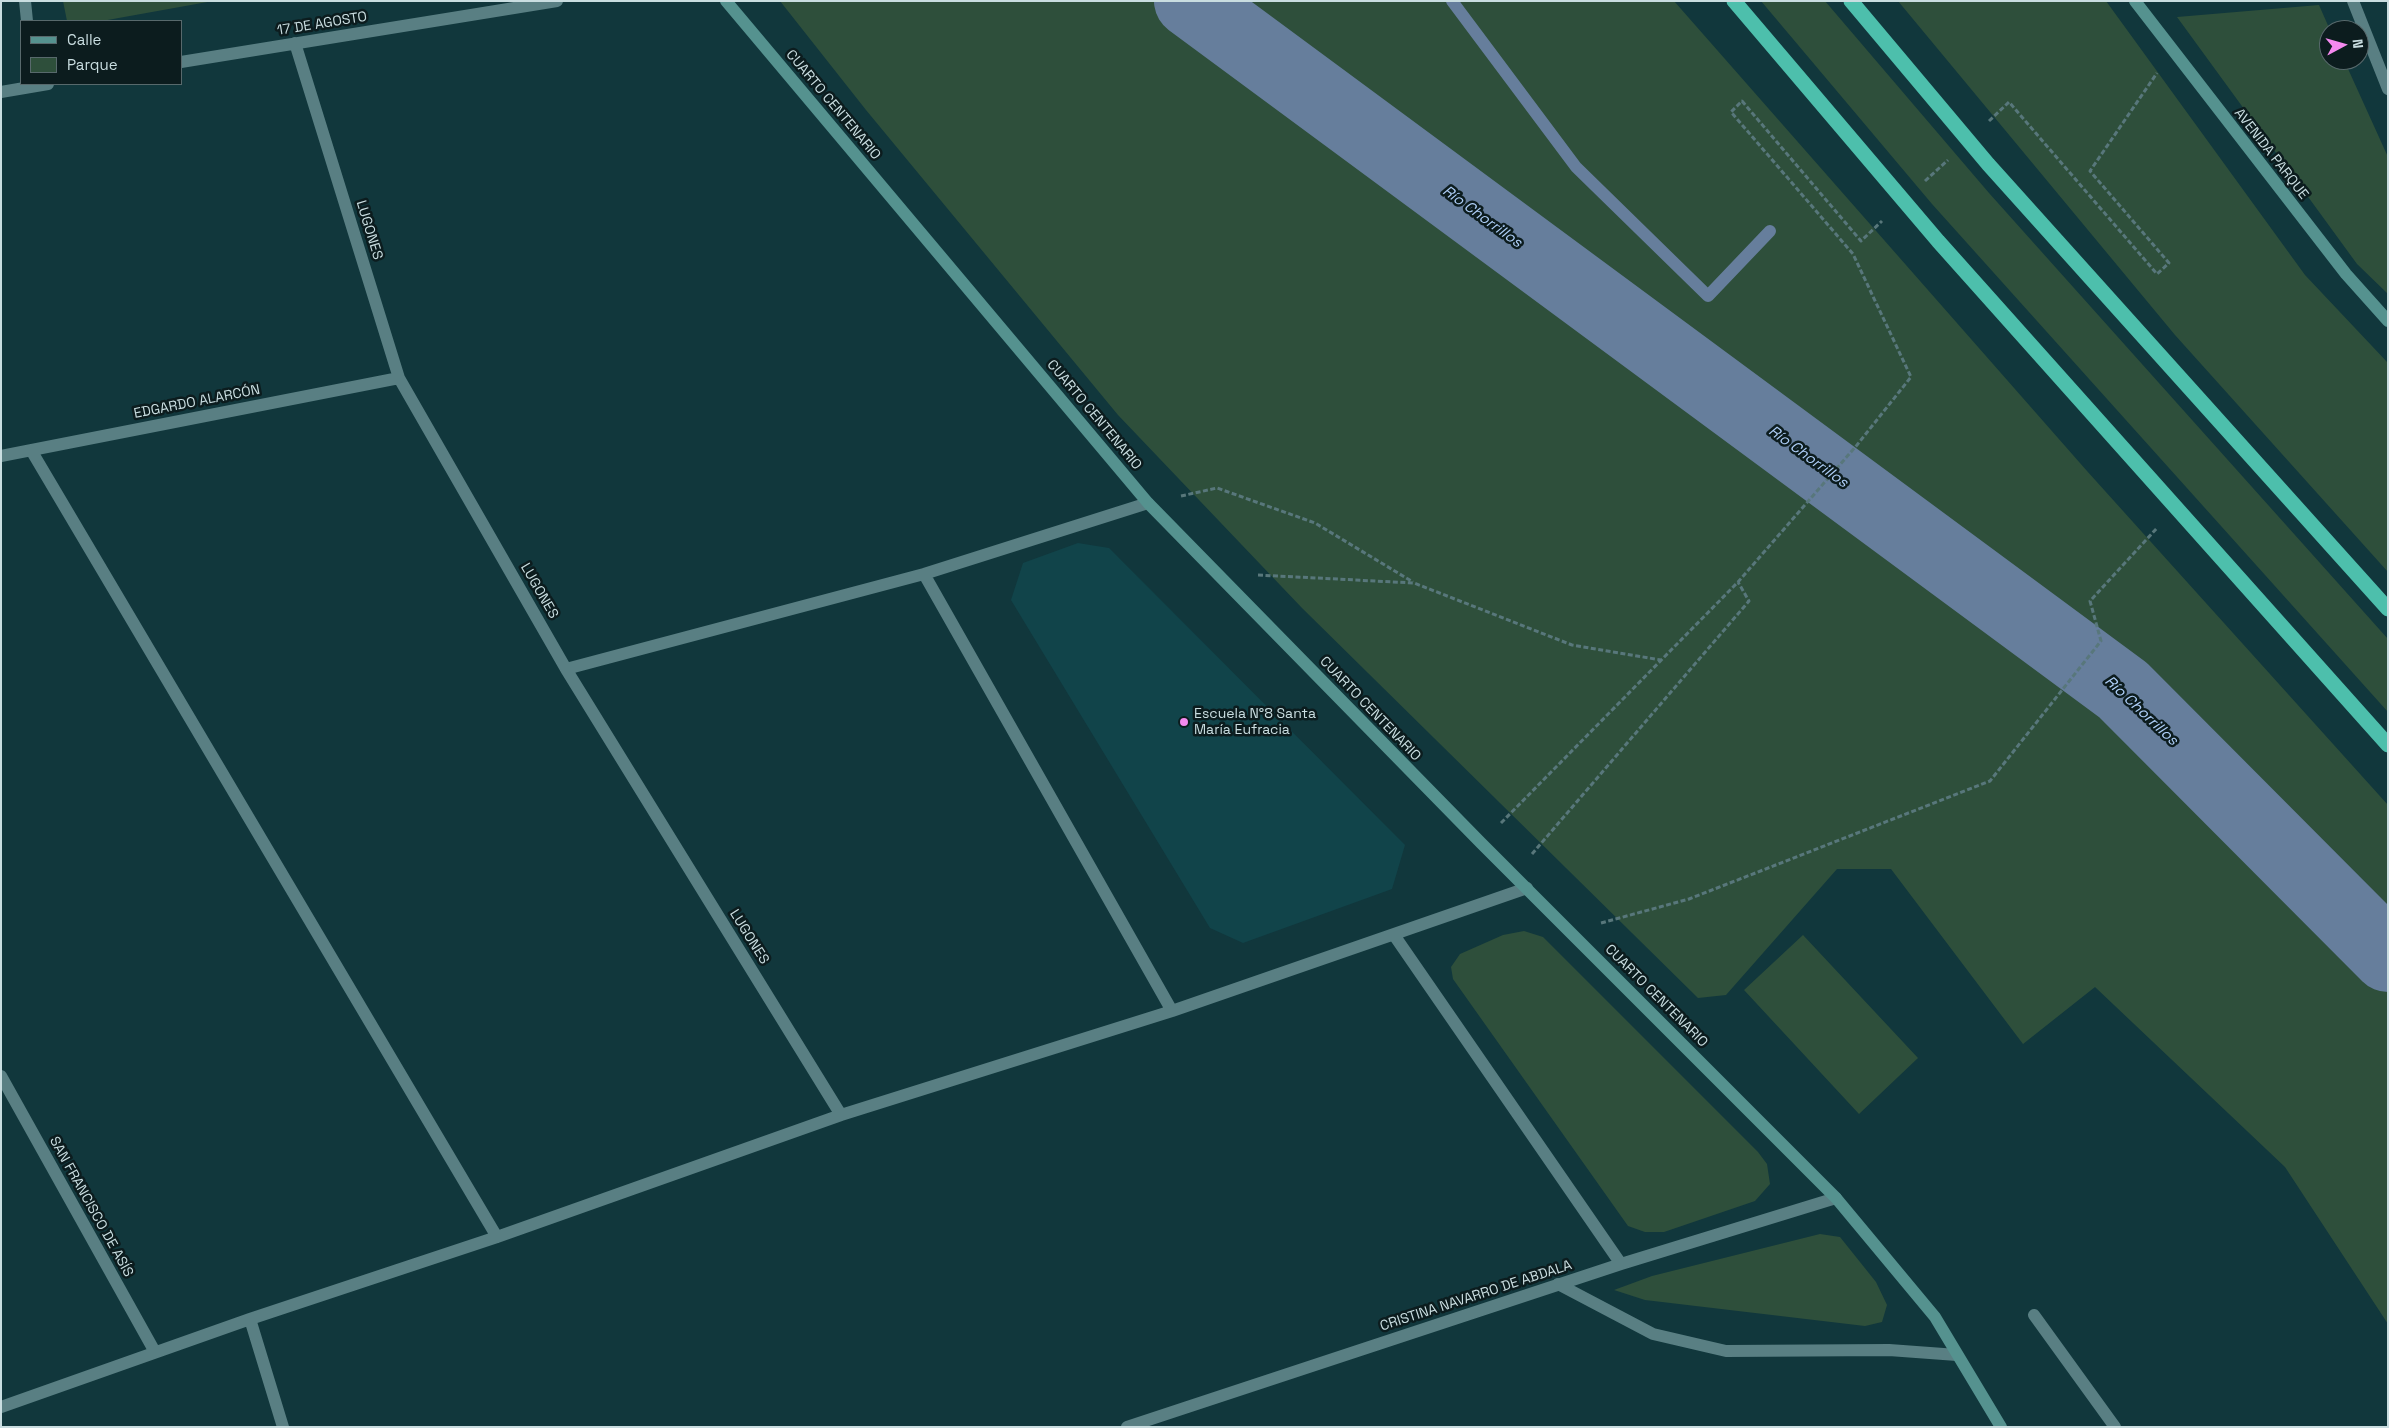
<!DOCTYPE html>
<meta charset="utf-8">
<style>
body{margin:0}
#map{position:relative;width:2389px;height:1428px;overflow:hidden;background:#11373c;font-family:"Space Grotesk",sans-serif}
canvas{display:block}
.frame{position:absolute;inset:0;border:2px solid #c9dde0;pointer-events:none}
.legend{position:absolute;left:20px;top:20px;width:162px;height:65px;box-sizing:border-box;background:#0c1c1e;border:1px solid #58696c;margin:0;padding:6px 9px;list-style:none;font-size:15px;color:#c9dde0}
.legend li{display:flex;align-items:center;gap:10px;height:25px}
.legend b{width:25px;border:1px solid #58696c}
.north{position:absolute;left:2319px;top:20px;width:50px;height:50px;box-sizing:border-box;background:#0c1c1e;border:1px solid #58696c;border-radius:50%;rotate:84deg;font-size:14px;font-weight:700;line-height:20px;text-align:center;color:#c9dde0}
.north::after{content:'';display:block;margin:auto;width:18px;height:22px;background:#f589ef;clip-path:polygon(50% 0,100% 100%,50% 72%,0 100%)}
</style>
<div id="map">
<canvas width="2389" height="1428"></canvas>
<div class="frame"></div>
<ul class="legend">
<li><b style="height:6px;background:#55928f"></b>Calle</li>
<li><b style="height:14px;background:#2e4f3b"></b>Parque</li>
</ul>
<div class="north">N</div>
</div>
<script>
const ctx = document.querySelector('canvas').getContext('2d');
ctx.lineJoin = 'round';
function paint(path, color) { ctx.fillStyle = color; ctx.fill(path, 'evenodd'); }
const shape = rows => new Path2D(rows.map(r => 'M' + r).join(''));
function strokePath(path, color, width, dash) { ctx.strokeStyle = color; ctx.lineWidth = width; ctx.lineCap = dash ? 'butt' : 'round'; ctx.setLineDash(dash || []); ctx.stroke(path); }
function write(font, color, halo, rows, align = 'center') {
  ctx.font = font + ' "Space Grotesk",sans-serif'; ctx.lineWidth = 5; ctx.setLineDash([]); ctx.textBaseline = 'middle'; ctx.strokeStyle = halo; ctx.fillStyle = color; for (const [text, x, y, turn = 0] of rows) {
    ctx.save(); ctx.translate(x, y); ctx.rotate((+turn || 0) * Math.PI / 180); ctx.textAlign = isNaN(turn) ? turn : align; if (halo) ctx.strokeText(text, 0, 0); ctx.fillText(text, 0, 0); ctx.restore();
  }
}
paint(shape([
 [1078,543,1109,548,1405,845,1392,889,1243,943,1210,928,1011,600,1023,563]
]), '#11444a');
paint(shape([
 [63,1,213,1,102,21,67,21],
 [780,1,1674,1,2087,471,2388,805,2388,1324,2285,1167,2095,987,2023,1044,1891,869,1837,869,1726,995,1698,998,1302,608,1118,415,866,110],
 [1761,1,1825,1,1989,193,2388,639,2388,712,1932,204],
 [1898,1,2106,1,2305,275,2388,363,2388,572,2175,335],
 [2319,5,2330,30,2329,60,2344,60,2388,157,2388,294,2357,264,2177,17],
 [1524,931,1543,937,1758,1152,1767,1164,1770,1184,1755,1201,1664,1232,1645,1232,1628,1226,1453,979,1451,967,1460,954,1503,935],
 [1803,935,1918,1058,1859,1114,1744,990],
 [1820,1234,1840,1237,1876,1282,1887,1305,1882,1322,1865,1326,1645,1300,1614,1290,1652,1276]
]), '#2e4f3b');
strokePath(shape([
 [1452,1,1576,167,1708,296,1770,231]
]), '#667e9c', 12);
strokePath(shape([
 [1190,1,2123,690,2388,956]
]), '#667e9c', 72);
strokePath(shape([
 [1989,121,2009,102,2157,274,2169,263,2090,171,2157,73],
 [1925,181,1948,160],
 [1181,496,1217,488,1315,523,1413,582],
 [1258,575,1414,583,1572,645,1661,660],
 [1501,823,1738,582,1857,445,1911,377,1853,254,1731,112,1742,101,1861,241,1882,221],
 [1532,854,1749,601,1738,582],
 [1601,923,1689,899,1990,781,2101,641,2090,601,2157,528]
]), '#58777b', 3, [5, 2.5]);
strokePath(shape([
 [25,1,27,21],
 [2353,1,2388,89],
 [295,43,399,378,566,669,841,1115],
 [181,62,557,1],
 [1,92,48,84],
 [31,450,497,1237],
 [1,456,399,378],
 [924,574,1172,1011],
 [566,669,924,574,1148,503],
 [1394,935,1621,1264],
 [1,1076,155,1352],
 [1558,1284,1653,1334,1726,1351,1889,1350,1957,1355],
 [2034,1315,2115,1427],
 [250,1319,283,1427],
 [1,1407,250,1319,497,1237,841,1115,1172,1011,1527,888],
 [1127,1427,1621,1264,1836,1198]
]), '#597f83', 12);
strokePath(shape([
 [726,1,1148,503,1481,843,1836,1198,1935,1317,2001,1427],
 [2135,1,2346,274,2388,321]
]), '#55928f', 12);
strokePath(shape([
 [1734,1,1938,241,2388,745],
 [1851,1,1988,164,2388,609]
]), '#4dbfac', 15);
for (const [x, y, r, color] of [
 [1184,722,5,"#f589ef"]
]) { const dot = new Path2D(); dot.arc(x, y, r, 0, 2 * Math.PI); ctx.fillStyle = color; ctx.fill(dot); strokePath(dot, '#0c1c1e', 2); }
write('14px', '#c9dde0', '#0c1c1e', [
 ["17 DE AGOSTO",322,24,-9],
 ["CUARTO CENTENARIO",833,105,50],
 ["AVENIDA PARQUE",2271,154,52],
 ["LUGONES",369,230,73],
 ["EDGARDO ALARCÓN",197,402,-11],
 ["CUARTO CENTENARIO",1094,415,50],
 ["LUGONES",539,591,60],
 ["CUARTO CENTENARIO",1370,709,46],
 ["LUGONES",749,937,58],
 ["CUARTO CENTENARIO",1656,996,45],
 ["SAN FRANCISCO DE ASÍS",91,1207,61],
 ["CRISTINA NAVARRO DE ABDALA",1476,1296,-18]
]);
write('14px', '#c9dde0', '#0c1c1e', [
 ["Escuela N°8 Santa",1194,714],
 ["María Eufracia",1194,730]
], 'left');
write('italic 15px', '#aecef7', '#0c1c1e', [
 ["Río Chorrillos",1482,217,36],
 ["Río Chorrillos",1808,457,36],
 ["Río Chorrillos",2141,711,43]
]);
</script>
